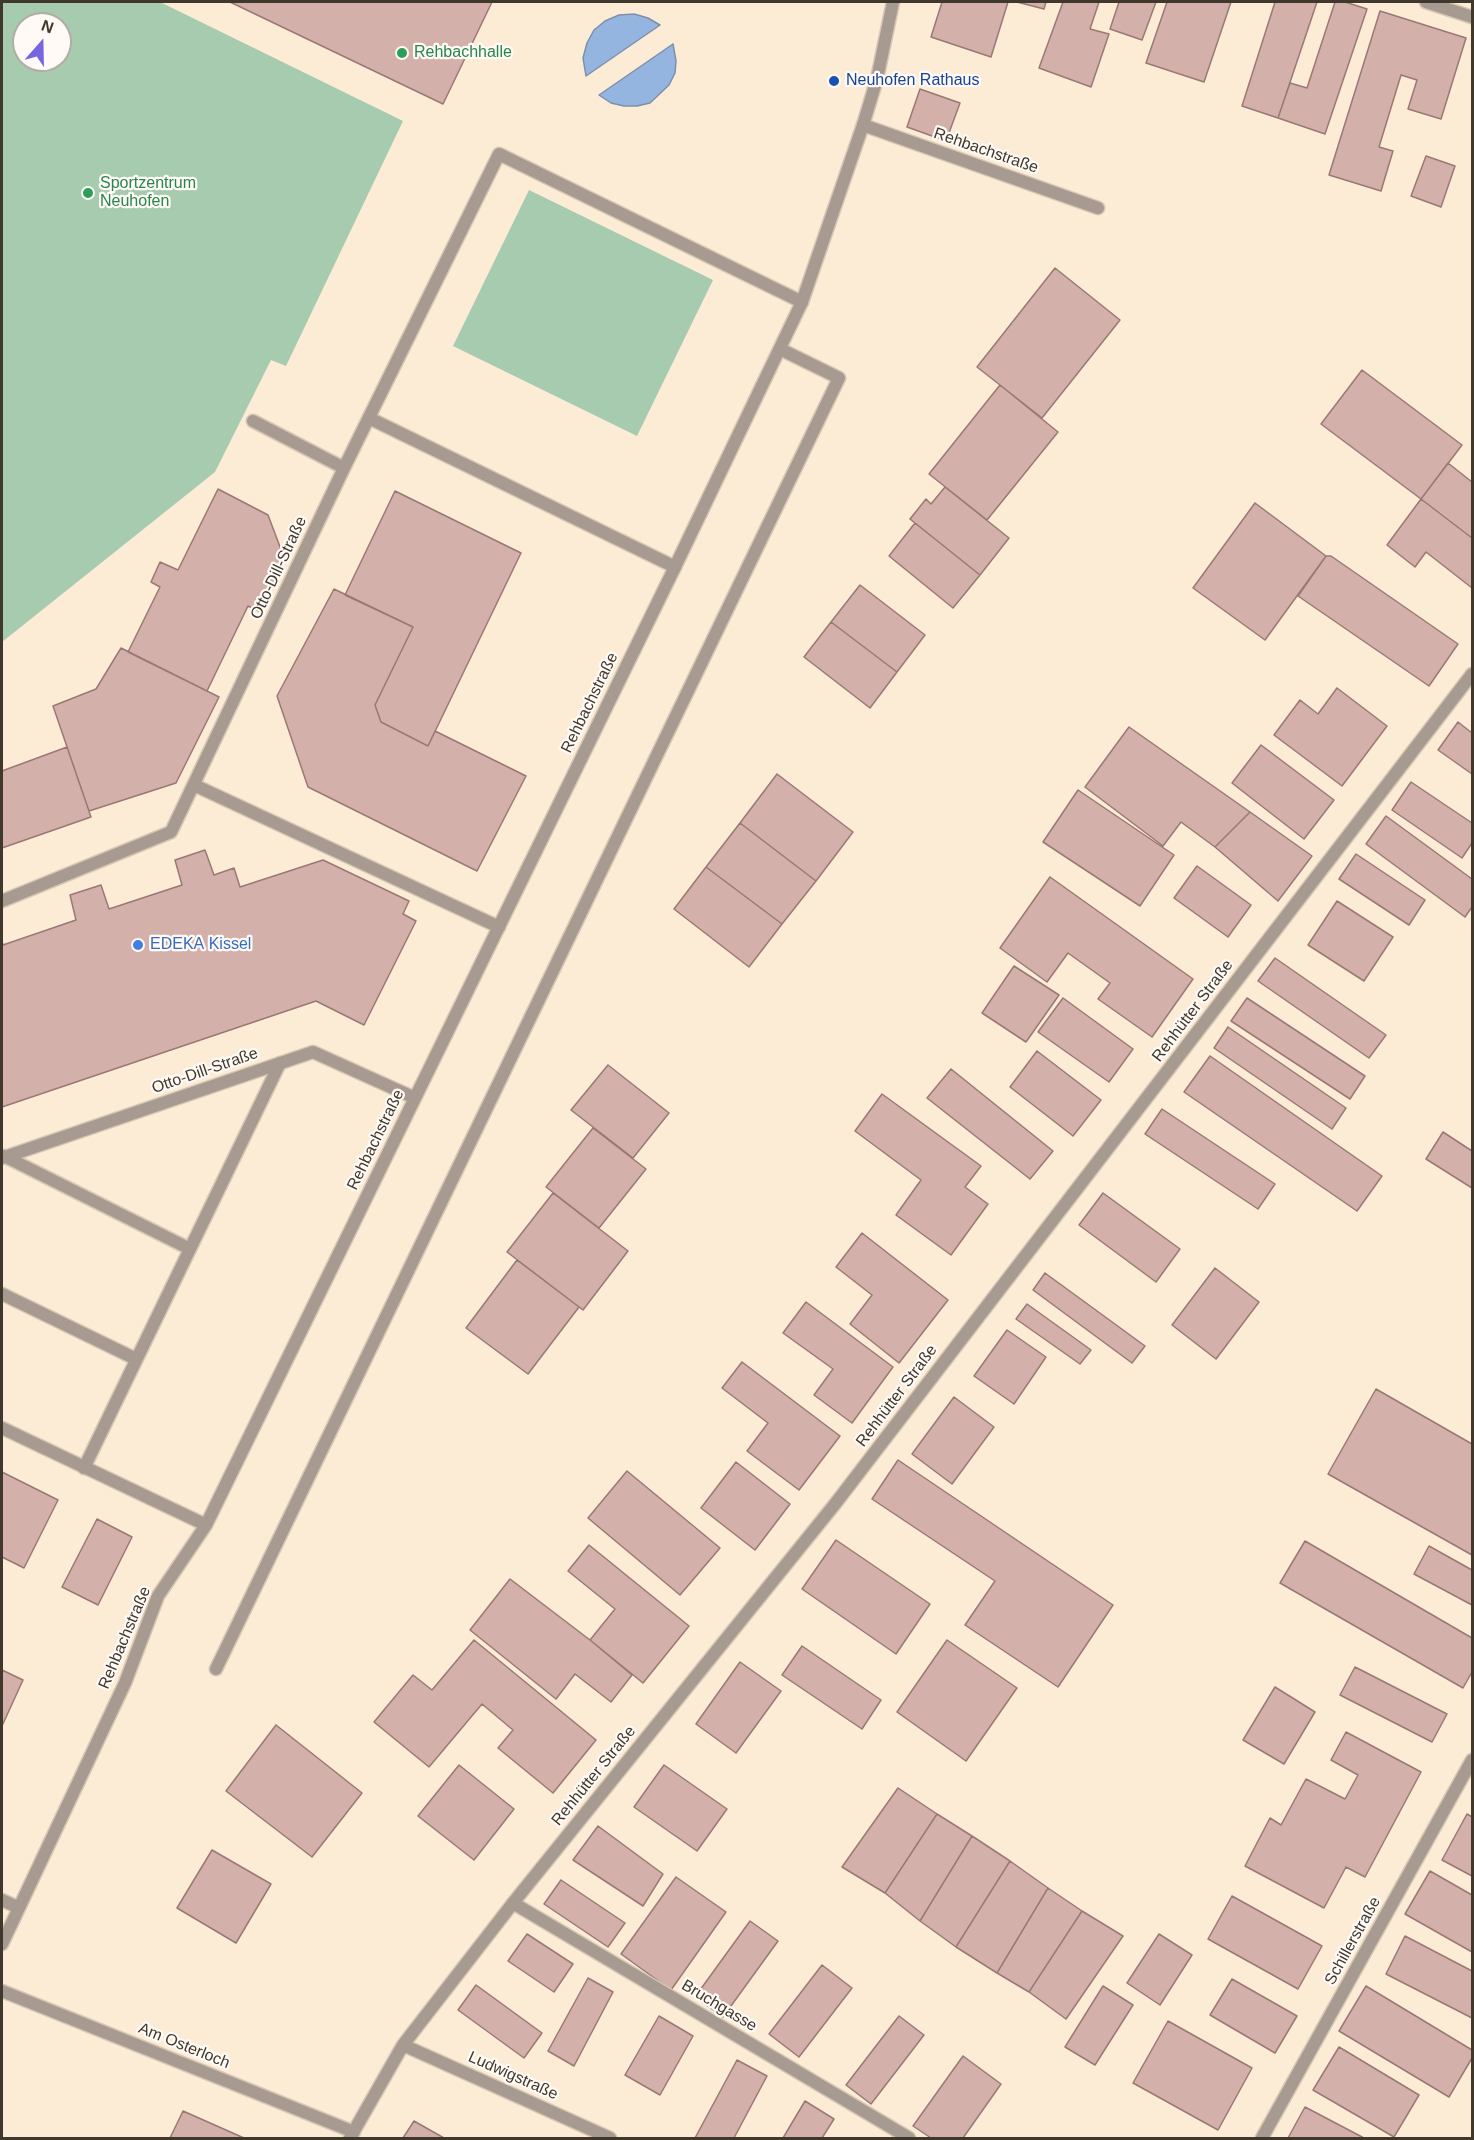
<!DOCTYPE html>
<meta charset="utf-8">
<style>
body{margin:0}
#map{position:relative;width:1474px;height:2140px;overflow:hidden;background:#fcebd5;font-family:Arial,sans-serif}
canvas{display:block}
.frame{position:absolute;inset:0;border:3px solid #40382d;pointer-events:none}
.north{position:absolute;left:12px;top:12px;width:60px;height:60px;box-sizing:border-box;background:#fffaf5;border:2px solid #b3aca5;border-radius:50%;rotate:20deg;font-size:16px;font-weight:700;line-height:24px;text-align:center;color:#40382d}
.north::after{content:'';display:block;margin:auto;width:21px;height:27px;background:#7866e1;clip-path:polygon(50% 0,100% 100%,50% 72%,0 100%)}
</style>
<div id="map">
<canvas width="1474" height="2140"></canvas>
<div class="frame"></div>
<div class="north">N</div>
</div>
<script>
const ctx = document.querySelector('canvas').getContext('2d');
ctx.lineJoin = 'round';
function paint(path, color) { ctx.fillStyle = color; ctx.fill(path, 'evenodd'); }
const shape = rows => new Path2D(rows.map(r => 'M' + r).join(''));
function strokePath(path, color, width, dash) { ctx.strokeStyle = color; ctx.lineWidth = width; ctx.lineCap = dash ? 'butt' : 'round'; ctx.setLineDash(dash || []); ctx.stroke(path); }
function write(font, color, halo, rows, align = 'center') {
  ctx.font = font + ' Arial,sans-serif'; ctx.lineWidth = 4.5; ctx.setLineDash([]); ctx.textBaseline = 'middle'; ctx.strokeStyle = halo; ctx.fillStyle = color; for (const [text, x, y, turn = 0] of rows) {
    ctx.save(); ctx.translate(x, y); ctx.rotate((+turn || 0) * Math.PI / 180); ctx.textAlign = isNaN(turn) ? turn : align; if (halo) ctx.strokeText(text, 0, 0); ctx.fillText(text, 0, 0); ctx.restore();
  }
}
paint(shape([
 [2,2,160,2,403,121,286,366,271,360,215,472,2,642],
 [24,24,60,24,60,60,24,60],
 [529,190,713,280,637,436,453,346]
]), '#a6cbae');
const water = shape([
 [634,14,648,18,660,25,586,76,583,58,587,43,594,30,605,21,619,15,634,14],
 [673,44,676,61,675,73,669,85,650,103,637,106,624,106,611,103,599,95,673,44]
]);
paint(water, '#95b5e1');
strokePath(water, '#7c90ab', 1.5);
const building = shape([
 [230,2,492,2,443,104,230,2],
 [942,2,1008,2,991,57,931,37,942,2],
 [1017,2,1046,2,1044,9,1017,2],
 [1063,2,1099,2,1090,29,1109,34,1091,87,1039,68,1063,2],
 [1119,2,1156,2,1142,40,1110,29,1119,2],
 [1167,2,1231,2,1204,82,1146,63,1167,2],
 [1275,2,1317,2,1278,118,1242,106,1275,2],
 [1335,2,1345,2,1367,9,1325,134,1278,118,1290,83,1307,88,1335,2],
 [1380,11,1466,38,1441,119,1408,109,1417,80,1401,75,1379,147,1393,151,1381,191,1329,175,1380,11],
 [920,89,960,103,946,141,907,127,920,89],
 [1426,156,1455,166,1441,207,1411,196,1426,156],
 [1055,268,1120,320,1042,418,977,367,1055,268],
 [1362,370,1462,445,1421,499,1321,424,1362,370],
 [1000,385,1058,432,987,520,929,474,1000,385],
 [1448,463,1472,482,1472,538,1421,499,1448,463],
 [945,487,1009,538,980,575,910,519,926,499,931,504,945,487],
 [218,489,268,515,285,560,259,611,248,606,207,691,128,652,160,587,151,582,160,562,178,570,218,489],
 [395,491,521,553,428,746,381,722,375,705,413,627,345,595,395,491],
 [1421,499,1472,538,1472,588,1426,552,1415,567,1387,545,1421,499],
 [1255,503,1326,556,1265,640,1193,588,1255,503],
 [915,523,980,575,953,608,889,556,915,523],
 [1326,556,1331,556,1458,644,1429,686,1298,596,1326,556],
 [860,585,925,635,897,672,831,622,860,585],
 [334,589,413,627,375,705,381,722,428,746,435,731,526,776,477,871,308,787,277,696,334,589],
 [831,622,897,672,870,708,804,657,831,622],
 [121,648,219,697,176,783,89,811,53,706,96,689,121,648],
 [1337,688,1387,726,1342,786,1274,735,1300,700,1318,714,1337,688],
 [1458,722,1472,733,1472,774,1438,750,1458,722],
 [1129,727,1250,812,1215,847,1181,822,1163,846,1085,787,1129,727],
 [1261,745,1334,800,1304,839,1232,783,1261,745],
 [67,747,91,817,2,848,2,771,67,747],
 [777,774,853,832,816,881,740,823,777,774],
 [1411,782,1472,823,1472,843,1462,858,1392,810,1411,782],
 [1078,790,1174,855,1140,906,1043,842,1078,790],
 [1250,812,1312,856,1278,901,1215,847,1250,812],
 [1386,816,1472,879,1472,907,1465,917,1366,844,1386,816],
 [740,823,816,881,782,924,706,867,740,823],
 [205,850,214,875,234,868,240,887,323,860,409,901,403,914,416,921,364,1025,316,1001,2,1107,2,941,3,945,76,920,70,895,101,885,109,909,182,885,175,860,205,850],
 [1356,854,1425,900,1409,925,1339,879,1356,854],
 [1197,866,1251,905,1228,937,1174,898,1197,866],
 [706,867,782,924,749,967,674,909,706,867],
 [1050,877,1193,979,1152,1037,1098,999,1110,983,1068,953,1047,982,1000,948,1050,877],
 [1337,901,1393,937,1364,981,1308,945,1337,901],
 [1275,958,1386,1035,1369,1058,1258,981,1275,958],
 [1014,966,1059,995,1026,1042,982,1013,1014,966],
 [1063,998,1133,1049,1109,1082,1038,1032,1063,998],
 [1247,998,1365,1076,1350,1099,1231,1021,1247,998],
 [1228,1027,1346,1108,1332,1129,1214,1048,1228,1027],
 [1037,1051,1101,1100,1073,1136,1010,1087,1037,1051],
 [1210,1056,1382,1176,1357,1211,1184,1092,1210,1056],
 [608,1065,669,1113,633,1158,571,1110,608,1065],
 [951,1069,1053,1151,1030,1179,927,1098,951,1069],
 [882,1094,981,1166,965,1187,988,1204,951,1255,896,1215,921,1180,855,1131,882,1094],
 [1162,1109,1275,1184,1258,1209,1145,1134,1162,1109],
 [593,1128,646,1169,599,1228,546,1187,593,1128],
 [1443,1132,1472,1151,1472,1188,1426,1159,1443,1132],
 [553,1193,628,1251,583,1310,507,1252,553,1193],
 [1103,1193,1180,1249,1156,1282,1079,1225,1103,1193],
 [862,1233,948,1300,899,1363,850,1324,872,1295,836,1267,862,1233],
 [517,1260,579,1307,528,1374,466,1328,517,1260],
 [1215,1268,1259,1302,1216,1359,1172,1325,1215,1268],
 [1045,1273,1145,1346,1132,1363,1033,1290,1045,1273],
 [806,1302,893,1367,852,1423,814,1395,833,1369,783,1333,806,1302],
 [1027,1304,1091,1350,1080,1364,1016,1319,1027,1304],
 [1007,1330,1046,1357,1014,1404,974,1376,1007,1330],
 [742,1362,840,1436,799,1490,747,1451,768,1423,722,1388,742,1362],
 [1376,1389,1472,1444,1472,1555,1328,1474,1376,1389],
 [954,1397,994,1427,952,1484,912,1454,954,1397],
 [898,1460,1113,1605,1058,1687,965,1625,995,1581,872,1499,898,1460],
 [736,1462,790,1504,755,1550,701,1508,736,1462],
 [627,1471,720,1548,680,1595,588,1518,627,1471],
 [2,1472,58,1500,24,1568,2,1557,2,1472],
 [97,1519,132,1537,98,1605,62,1587,97,1519],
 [836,1540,930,1604,896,1654,802,1589,836,1540],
 [1305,1541,1472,1638,1472,1672,1463,1688,1280,1583,1305,1541],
 [589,1545,689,1626,643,1683,590,1640,615,1609,568,1571,589,1545],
 [1429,1546,1472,1570,1472,1605,1414,1574,1429,1546],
 [510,1579,590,1640,632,1675,611,1702,575,1674,556,1699,470,1630,510,1579],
 [474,1640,596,1740,553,1793,498,1748,513,1730,482,1704,429,1767,374,1722,413,1675,432,1690,474,1640],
 [947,1640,1017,1688,966,1761,897,1712,947,1640],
 [802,1646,881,1700,862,1729,782,1675,802,1646],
 [740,1662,781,1691,736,1753,696,1724,740,1662],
 [1355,1667,1447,1714,1432,1742,1340,1695,1355,1667],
 [2,1670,23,1680,2,1726,2,1670],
 [1275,1687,1315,1712,1284,1764,1243,1740,1275,1687],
 [276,1725,362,1793,312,1857,226,1791,276,1725],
 [1346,1732,1421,1772,1365,1877,1346,1867,1324,1908,1245,1866,1270,1818,1281,1825,1306,1779,1345,1799,1358,1775,1331,1760,1346,1732],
 [459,1765,514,1809,474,1860,418,1816,459,1765],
 [664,1765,727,1809,697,1851,634,1807,664,1765],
 [898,1788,937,1814,885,1893,842,1867,898,1788],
 [937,1814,972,1836,920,1921,885,1893,937,1814],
 [1467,1814,1472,1817,1472,1876,1442,1860,1467,1814],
 [598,1826,663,1874,643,1906,573,1860,598,1826],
 [972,1836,1010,1861,956,1947,920,1921,972,1836],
 [212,1850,271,1884,236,1943,177,1908,212,1850],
 [1010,1861,1048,1888,997,1973,956,1947,1010,1861],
 [1430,1871,1472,1895,1472,1952,1405,1914,1430,1871],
 [676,1877,726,1912,671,1990,621,1954,676,1877],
 [561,1880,625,1923,608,1947,544,1904,561,1880],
 [1048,1888,1082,1911,1029,1992,997,1973,1048,1888],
 [1232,1896,1322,1946,1298,1989,1208,1939,1232,1896],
 [1082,1911,1123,1936,1066,2019,1029,1992,1082,1911],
 [750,1921,778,1941,723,2017,695,1997,750,1921],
 [527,1934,573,1964,554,1992,508,1961,527,1934],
 [1159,1934,1192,1955,1160,2005,1127,1983,1159,1934],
 [1405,1936,1472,1971,1472,2018,1386,1974,1405,1936],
 [822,1965,852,1988,799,2057,769,2034,822,1965],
 [588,1978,613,1992,574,2066,548,2051,588,1978],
 [1232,1979,1297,2016,1275,2053,1210,2015,1232,1979],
 [476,1985,542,2033,524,2058,458,2010,476,1985],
 [1103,1986,1133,2005,1095,2065,1065,2047,1103,1986],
 [1366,1986,1472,2050,1472,2058,1449,2097,1339,2031,1366,1986],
 [659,2016,693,2036,660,2095,625,2075,659,2016],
 [899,2016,924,2035,871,2104,846,2085,899,2016],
 [1168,2021,1252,2068,1218,2130,1133,2083,1168,2021],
 [1339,2047,1419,2095,1394,2137,1313,2090,1339,2047],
 [963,2056,1001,2084,963,2138,931,2138,913,2126,963,2056],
 [737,2060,767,2076,734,2138,695,2138,737,2060],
 [805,2101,834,2119,822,2138,783,2138,805,2101],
 [1305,2107,1364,2138,1288,2138,1305,2107],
 [183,2111,244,2138,170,2138,183,2111],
 [414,2121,444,2138,403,2138,414,2121]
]);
paint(building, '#d4b0ab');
strokePath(building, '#9a7874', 1.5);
const service = shape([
 [863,125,1098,208],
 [369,418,675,567],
 [253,421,344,468],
 [194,785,499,927],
 [2,901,171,832,344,468,499,154,802,302],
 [4,1156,190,1249],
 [2,1294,136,1359],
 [84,1468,280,1063],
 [216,1669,839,378,780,349],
 [513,1903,909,2138]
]);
const minor = shape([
 [1426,2,1472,17],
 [2,1158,313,1052,415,1098],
 [2,1428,206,1525],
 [2,1900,17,1907],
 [2,1944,125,1683,158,1596,206,1525,675,567,802,302,863,125,877,79,893,2],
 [2,1991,354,2132],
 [403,2045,610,2138],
 [350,2138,403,2045,513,1903,835,1504,1472,674],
 [1262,2138,1472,1760]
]);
strokePath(service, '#d6c7b3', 15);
strokePath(minor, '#d6c7b3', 15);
strokePath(service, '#a69a91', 12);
strokePath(minor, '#a69a91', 12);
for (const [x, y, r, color] of [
 [402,53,6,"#2e9e5b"],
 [834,81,6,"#1a4fb4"],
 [88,193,6,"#2e9e5b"],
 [138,945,6,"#3f7fe0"]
]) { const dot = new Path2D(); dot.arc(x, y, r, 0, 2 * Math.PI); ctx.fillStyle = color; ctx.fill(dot); strokePath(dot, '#fffaf5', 2); }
write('16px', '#27864d', '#fffaf5', [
 ["Rehbachhalle",414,53],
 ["Sportzentrum",100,184],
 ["Neuhofen",100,202]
], 'left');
write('16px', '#164399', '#fffaf5', [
 ["Neuhofen Rathaus",846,81]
], 'left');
write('16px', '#40382d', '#fffaf5', [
 ["Rehbachstraße",986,151,19],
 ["Otto-Dill-Straße",279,568,-65],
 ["Rehbachstraße",590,703,-64],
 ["Rehhütter Straße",1193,1011,-53],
 ["Otto-Dill-Straße",205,1071,-19],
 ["Rehbachstraße",376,1140,-64],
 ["Rehhütter Straße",897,1396,-53],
 ["Rehbachstraße",125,1638,-67],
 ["Rehhütter Straße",594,1776,-51],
 ["Schillerstraße",1353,1941,-61],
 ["Bruchgasse",719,2006,31],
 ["Am Osterloch",184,2046,22],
 ["Ludwigstraße",513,2076,24]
]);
write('16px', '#366cbe', '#fffaf5', [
 ["EDEKA Kissel",150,945]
], 'left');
</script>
